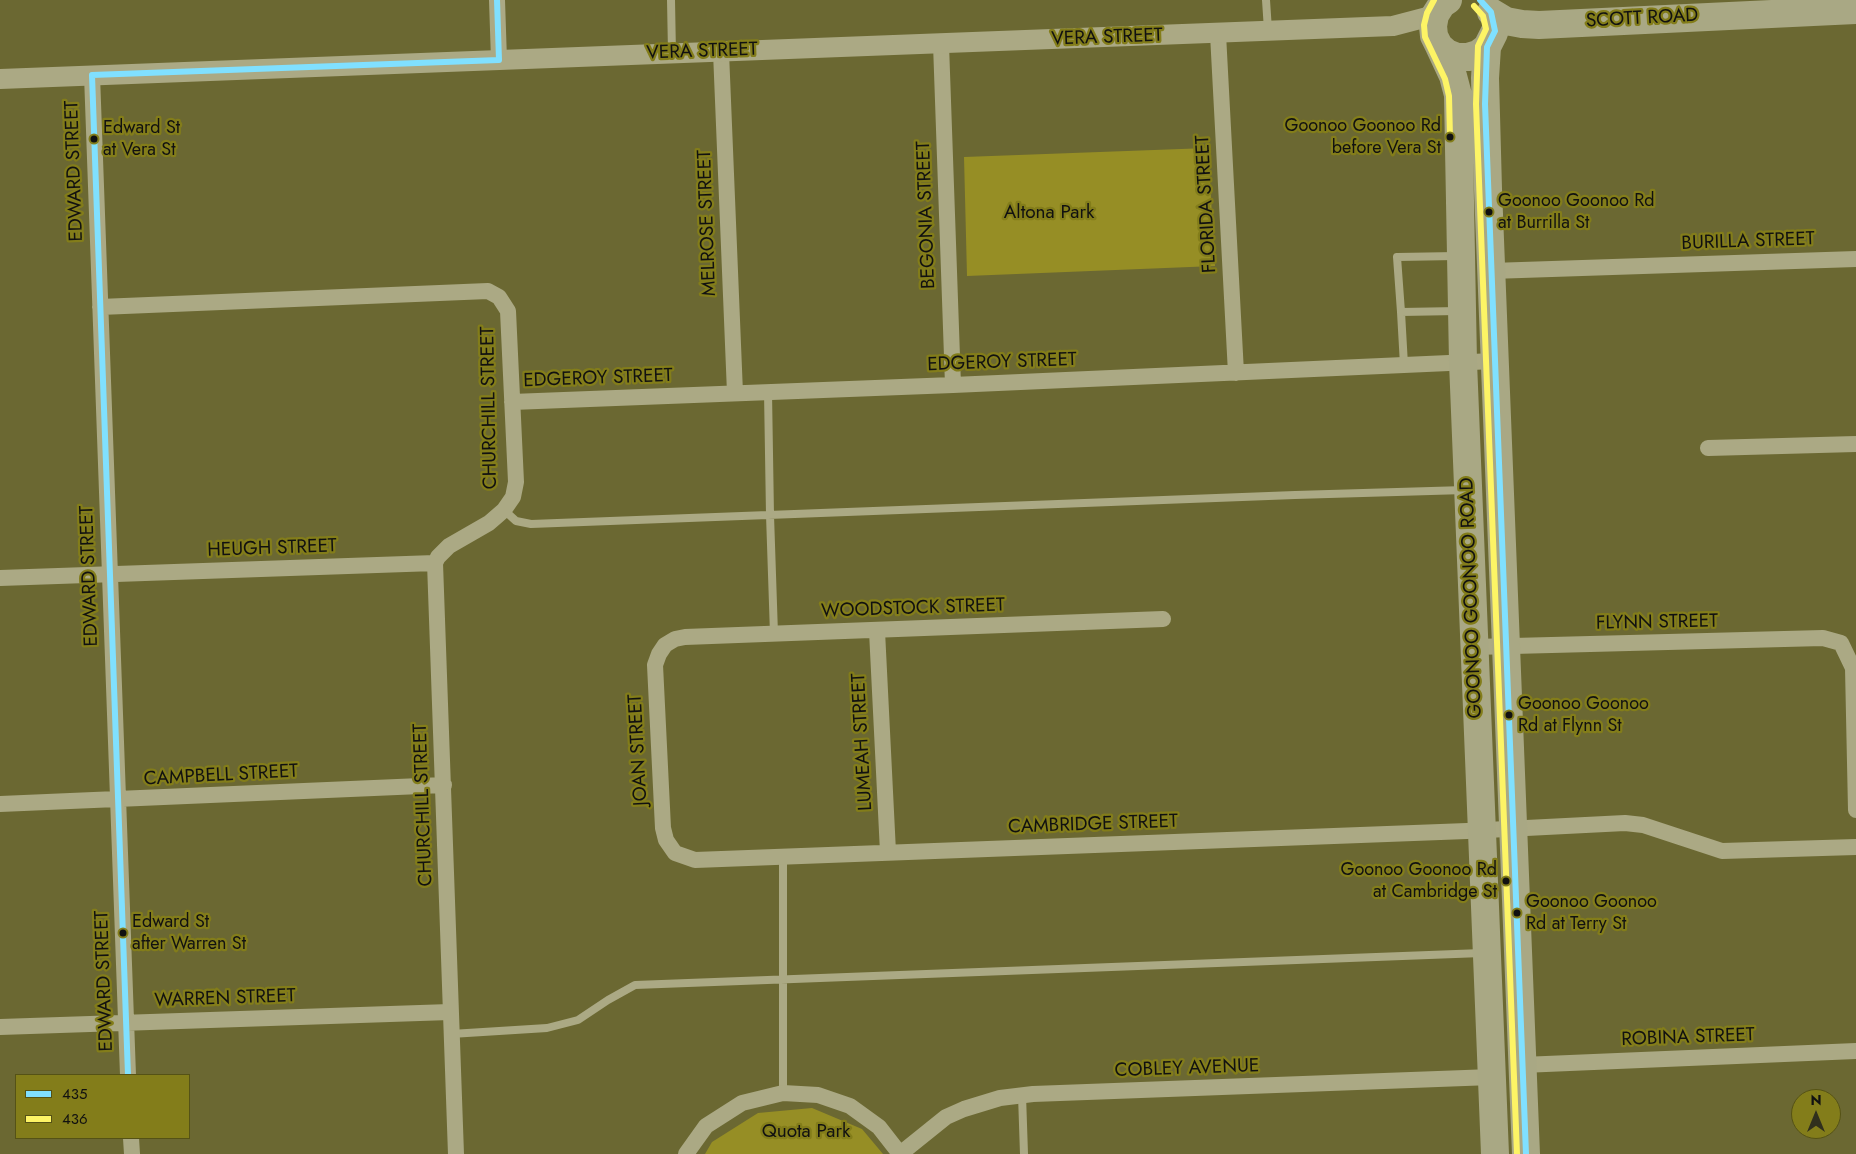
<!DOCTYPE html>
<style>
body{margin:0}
#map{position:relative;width:1856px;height:1154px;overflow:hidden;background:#6b6832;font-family:Jost,sans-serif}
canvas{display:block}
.legend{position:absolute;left:15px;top:1074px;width:175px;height:65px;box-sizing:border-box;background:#837d1a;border:1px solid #555216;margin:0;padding:6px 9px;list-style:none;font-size:15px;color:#111}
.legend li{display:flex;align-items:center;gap:10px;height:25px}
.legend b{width:25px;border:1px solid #555216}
.north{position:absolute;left:1791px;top:1089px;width:50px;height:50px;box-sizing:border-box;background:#837d1a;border:1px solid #555216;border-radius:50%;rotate:0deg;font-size:14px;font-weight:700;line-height:20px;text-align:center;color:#111}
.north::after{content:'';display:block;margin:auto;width:18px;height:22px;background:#302f1d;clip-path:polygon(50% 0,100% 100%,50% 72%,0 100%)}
</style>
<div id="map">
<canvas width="1856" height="1154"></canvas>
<ul class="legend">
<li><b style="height:6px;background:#80e0ff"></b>435</li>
<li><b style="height:6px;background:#fdf465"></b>436</li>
</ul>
<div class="north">N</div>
</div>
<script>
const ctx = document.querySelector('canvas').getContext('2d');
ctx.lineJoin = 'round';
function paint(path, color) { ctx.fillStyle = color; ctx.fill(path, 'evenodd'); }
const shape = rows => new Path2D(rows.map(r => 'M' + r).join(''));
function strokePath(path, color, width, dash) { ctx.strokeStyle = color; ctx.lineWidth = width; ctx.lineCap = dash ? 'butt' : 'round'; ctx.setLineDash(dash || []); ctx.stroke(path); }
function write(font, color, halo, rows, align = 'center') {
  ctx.font = font + ' Jost,sans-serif'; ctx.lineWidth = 4.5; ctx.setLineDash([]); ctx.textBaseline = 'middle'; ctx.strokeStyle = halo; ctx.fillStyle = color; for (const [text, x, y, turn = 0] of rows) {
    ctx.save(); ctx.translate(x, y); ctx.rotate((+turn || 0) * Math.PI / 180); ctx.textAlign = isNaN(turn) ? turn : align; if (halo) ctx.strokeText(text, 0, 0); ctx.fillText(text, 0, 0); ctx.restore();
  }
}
paint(shape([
 [1208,148,1215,266,967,276,964,157],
 [812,1108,862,1129,883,1154,705,1154,712,1142,758,1113]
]), '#968e25');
strokePath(shape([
 [671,0,672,53],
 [1266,0,1268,30],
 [1401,312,1397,257,1456,256],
 [1404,365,1401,312,1458,311],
 [768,392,770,515,774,634],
 [504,510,516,521,531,524,1295,495,1465,490],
 [451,1034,547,1028,578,1020,608,1000,635,985,1482,953],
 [783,1093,783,857],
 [1022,1095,1024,1154]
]), '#aba984', 8);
strokePath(shape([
 [497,0,499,60],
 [1218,34,1236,373],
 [941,44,953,385],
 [721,52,735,393],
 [92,75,128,1075],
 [1491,271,1856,259],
 [100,307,488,291,499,297,508,311,516,482,513,497,504,510,489,523,449,546,438,557,435,563,456,1154],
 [512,402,953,385,1494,361],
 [1708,448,1856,444],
 [0,578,435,563],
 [1163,619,685,637,675,639,665,645,659,654,655,665,663,828,666,840,675,853,695,860,1467,831,1625,823,1643,825,1722,851,1856,847],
 [877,631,888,852],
 [1474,647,1823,638,1841,643,1853,668,1856,810],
 [0,804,444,785],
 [0,1027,450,1012],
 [1522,1065,1856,1051],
 [131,1138,132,1154],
 [686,1154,706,1126,742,1103,783,1093,818,1095,850,1106,879,1127,900,1154],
 [900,1154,946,1117,964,1109,1000,1098,1033,1094,1492,1077]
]), '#aba984', 16);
strokePath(shape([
 [0,79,1393,26,1435,15]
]), '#aba984', 20);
strokePath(shape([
 [1448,0,1442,4,1435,15,1433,26,1434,36,1439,46,1447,53,1457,57,1468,57,1478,54,1487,47,1494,33],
 [1491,12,1506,21,1522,24,1539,25,1856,10],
 [1439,46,1453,76,1458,95,1463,362,1495,1154],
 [1487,47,1485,78,1488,189,1526,1154]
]), '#a9a884', 28);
strokePath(shape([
 [1480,0,1491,12,1495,31,1487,47,1485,104,1526,1154],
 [128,1075,92,75,499,60,497,0]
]), '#80e0ff', 6);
strokePath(shape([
 [1434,0,1427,13,1424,25,1425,37,1445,79,1449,96,1450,137],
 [1474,6,1483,16,1486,29,1478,46,1476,104,1517,1154]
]), '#fdf465', 6);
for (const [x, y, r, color] of [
 [1450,137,4.5,"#111"],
 [94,139,4.5,"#111"],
 [1489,212,4.5,"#111"],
 [1509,715,4.5,"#111"],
 [1506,881,4.5,"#111"],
 [1517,913,4.5,"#111"],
 [123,933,4.5,"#111"]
]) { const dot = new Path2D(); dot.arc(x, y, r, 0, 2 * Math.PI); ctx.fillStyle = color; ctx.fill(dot); strokePath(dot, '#837d1a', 2); }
write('18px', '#111', '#837d1a', [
 ["Goonoo Goonoo Rd",1441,127,"right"],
 ["before Vera St",1441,149,"right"],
 ["Edward St",103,129],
 ["at Vera St",103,151],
 ["Goonoo Goonoo Rd",1498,202],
 ["at Burrilla St",1498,224],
 ["Goonoo Goonoo",1518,705],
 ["Rd at Flynn St",1518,727],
 ["Goonoo Goonoo Rd",1497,871,"right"],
 ["at Cambridge St",1497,893,"right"],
 ["Goonoo Goonoo",1526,903],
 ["Rd at Terry St",1526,925],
 ["Edward St",132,923],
 ["after Warren St",132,945]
], 'left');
write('19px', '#111', '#837d1a', [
 ["SCOTT ROAD",1642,19,-3],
 ["VERA STREET",1107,38,-2],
 ["VERA STREET",702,52,-2],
 ["EDWARD STREET",75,171,-92],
 ["FLORIDA STREET",1207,204,-93],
 ["BEGONIA STREET",927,215,-92],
 ["MELROSE STREET",708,223,-92],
 ["BURILLA STREET",1748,242,-2],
 ["EDGEROY STREET",1002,363,-2],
 ["EDGEROY STREET",598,379,-2],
 ["CHURCHILL STREET",490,408,-91],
 ["HEUGH STREET",272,549,-2],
 ["EDWARD STREET",90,576,-92],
 ["GOONOO GOONOO ROAD",1472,598,-92],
 ["WOODSTOCK STREET",913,609,-2],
 ["FLYNN STREET",1657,623,-1],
 ["LUMEAH STREET",863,742,-93],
 ["JOAN STREET",639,750,-93],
 ["CAMPBELL STREET",221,776,-3],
 ["CHURCHILL STREET",424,805,-92],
 ["CAMBRIDGE STREET",1093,825,-2],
 ["EDWARD STREET",105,981,-92],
 ["WARREN STREET",225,999,-2],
 ["ROBINA STREET",1688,1038,-2],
 ["COBLEY AVENUE",1187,1069,-2]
]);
write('19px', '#111', '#837d1a', [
 ["Altona Park",1049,213],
 ["Quota Park",806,1132]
]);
</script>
